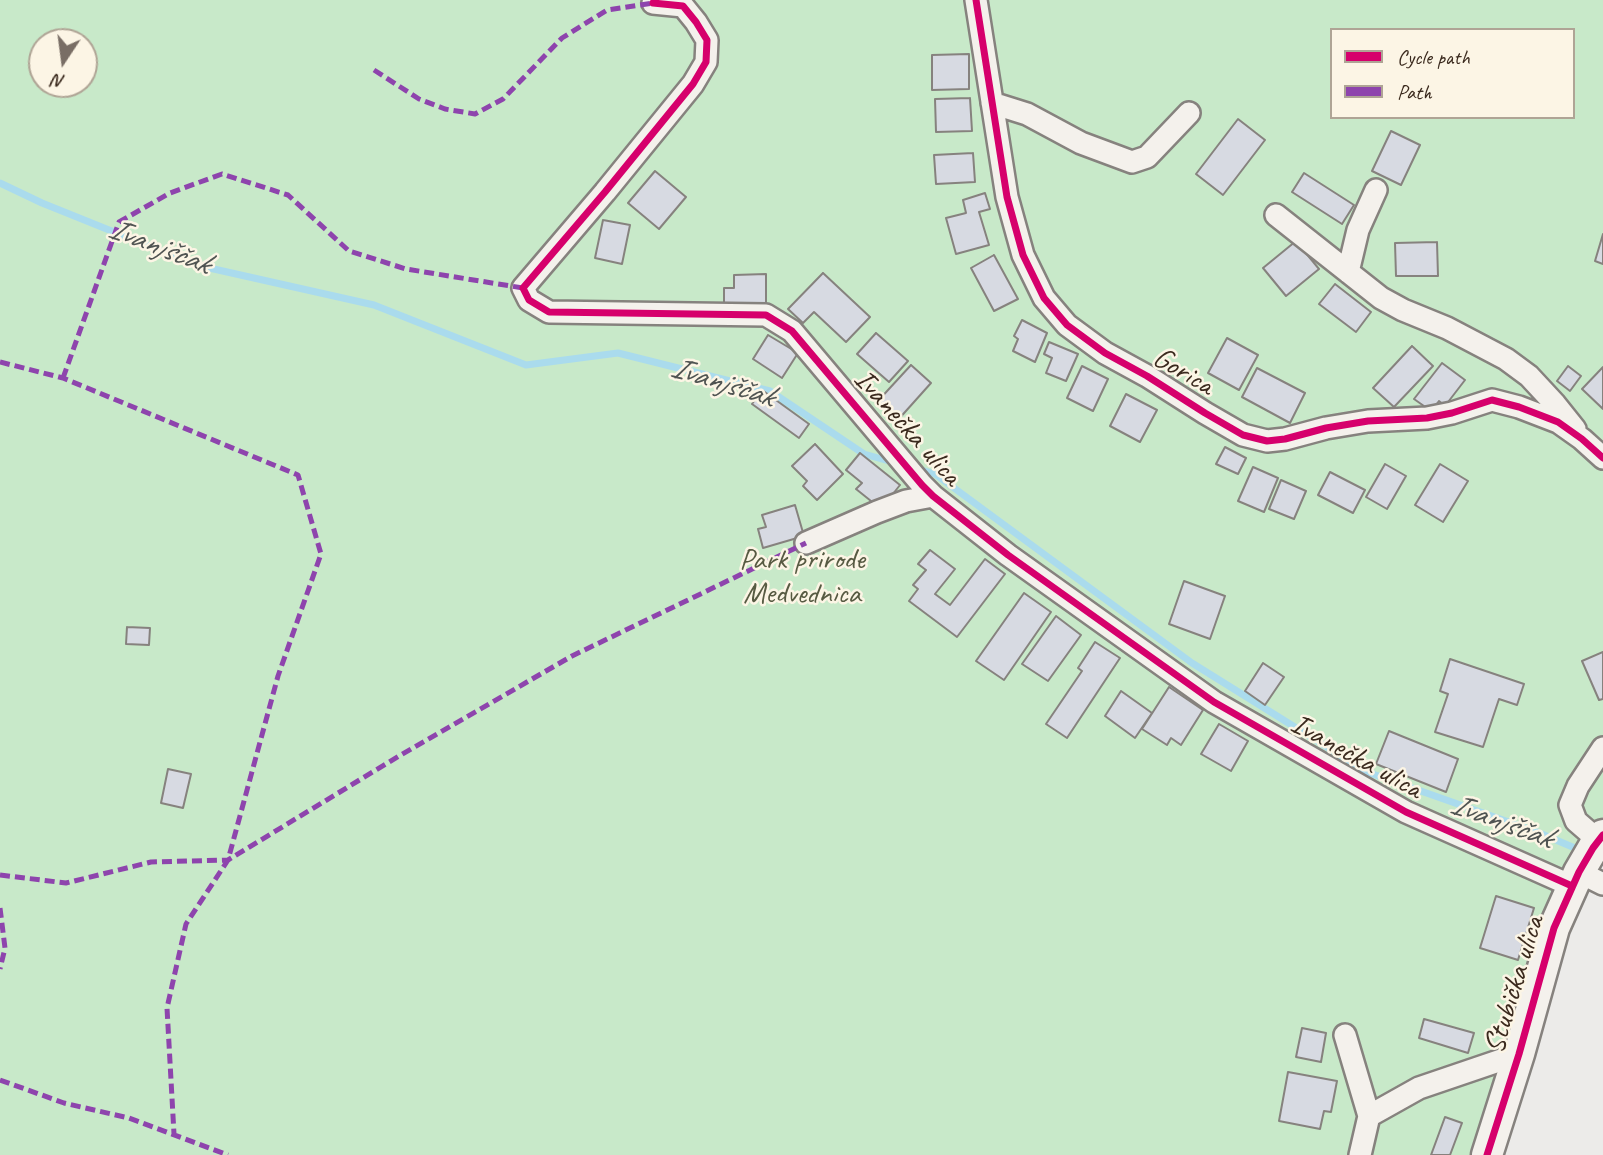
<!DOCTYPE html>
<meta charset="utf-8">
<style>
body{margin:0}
#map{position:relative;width:1603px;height:1155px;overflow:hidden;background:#ecebe9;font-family:Caveat,sans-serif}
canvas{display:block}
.legend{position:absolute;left:1330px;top:28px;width:245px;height:91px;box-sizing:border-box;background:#fcf5e5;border:2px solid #afa495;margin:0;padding:9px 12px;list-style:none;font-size:21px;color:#3b2a1e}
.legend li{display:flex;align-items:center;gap:14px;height:35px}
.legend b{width:35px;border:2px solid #afa495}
.north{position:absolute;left:28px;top:28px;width:70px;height:70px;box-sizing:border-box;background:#fcf5e5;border:2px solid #afa495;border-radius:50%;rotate:193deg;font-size:19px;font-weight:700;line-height:28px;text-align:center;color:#3b2a1e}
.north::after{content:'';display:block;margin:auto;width:24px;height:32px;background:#796e65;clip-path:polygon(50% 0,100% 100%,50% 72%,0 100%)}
</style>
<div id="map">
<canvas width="1603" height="1155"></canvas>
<ul class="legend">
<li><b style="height:9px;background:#d6006c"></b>Cycle path</li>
<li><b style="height:9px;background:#8e44ad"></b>Path</li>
</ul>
<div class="north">N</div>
</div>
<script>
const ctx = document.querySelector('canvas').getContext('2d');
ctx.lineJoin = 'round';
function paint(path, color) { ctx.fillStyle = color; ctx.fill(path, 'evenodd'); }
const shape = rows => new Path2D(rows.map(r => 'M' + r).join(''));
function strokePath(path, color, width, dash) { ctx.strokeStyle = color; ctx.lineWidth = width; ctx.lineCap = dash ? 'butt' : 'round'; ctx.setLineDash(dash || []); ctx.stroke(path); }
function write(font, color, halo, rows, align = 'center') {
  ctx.font = font + ' Caveat,sans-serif'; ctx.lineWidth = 5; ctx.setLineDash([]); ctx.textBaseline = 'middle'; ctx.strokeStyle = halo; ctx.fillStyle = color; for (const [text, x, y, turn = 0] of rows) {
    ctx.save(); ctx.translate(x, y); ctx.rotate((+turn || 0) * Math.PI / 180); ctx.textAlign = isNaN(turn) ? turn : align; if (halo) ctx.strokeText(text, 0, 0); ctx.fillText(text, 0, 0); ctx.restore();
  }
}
paint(shape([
 [0,0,1603,0,1603,817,1566,864,1472,1155,0,1155],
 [1332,30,1573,30,1573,117,1332,117],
 [42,42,84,42,84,84,42,84]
]), '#c8e9c9');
strokePath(shape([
 [0,183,42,203,196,265,374,305,526,365,618,353,770,391,864,454,896,463],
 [914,468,935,474,1192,663,1367,772,1537,832,1582,851]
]), '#aadbed', 7);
const building = shape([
 [969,54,969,89,932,90,932,55,969,54],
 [970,98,972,131,936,132,935,99,970,98],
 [1238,119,1265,140,1223,195,1196,174,1238,119],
 [1391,131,1420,145,1401,185,1372,171,1391,131],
 [973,153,975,182,936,184,934,155,973,153],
 [655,171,686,197,659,229,628,203,655,171],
 [1304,173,1354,205,1342,224,1292,192,1304,173],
 [985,193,990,209,979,212,989,245,956,254,946,218,966,213,963,200,985,193],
 [603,220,630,225,622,264,595,258,603,220],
 [1603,234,1603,264,1595,261,1603,234],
 [1296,241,1319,269,1286,296,1263,268,1296,241],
 [1437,242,1438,276,1396,276,1395,243,1437,242],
 [994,255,1018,299,994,311,971,268,994,255],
 [823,273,870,317,846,342,814,312,803,323,788,309,823,273],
 [766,274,766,308,724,308,724,288,734,288,734,275,766,274],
 [1335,284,1371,312,1356,332,1319,304,1335,284],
 [1022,320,1047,333,1035,362,1013,351,1018,339,1014,336,1022,320],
 [876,333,908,361,889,382,857,354,876,333],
 [768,335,798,353,782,378,753,359,768,335],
 [1227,338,1258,355,1239,390,1208,373,1227,338],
 [1049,342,1078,354,1066,381,1046,373,1052,358,1044,354,1049,342],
 [1412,346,1433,366,1394,407,1373,388,1412,346],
 [1442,363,1465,380,1445,406,1439,401,1431,411,1414,399,1442,363],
 [911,365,931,383,897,421,877,402,911,365],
 [1082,366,1108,379,1093,411,1067,398,1082,366],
 [1568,366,1581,376,1570,391,1557,381,1568,366],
 [1603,367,1603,409,1582,389,1603,367],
 [1257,368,1305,393,1290,423,1242,397,1257,368],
 [762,390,809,424,799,438,752,404,762,390],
 [1126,394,1157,410,1140,442,1110,426,1126,394],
 [815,444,843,474,817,500,803,486,807,481,792,466,815,444],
 [1225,447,1246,458,1238,474,1216,464,1225,447],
 [860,453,900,485,881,509,856,489,862,483,846,470,860,453],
 [1385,464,1406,476,1387,509,1366,497,1385,464],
 [1440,464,1468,481,1443,522,1415,505,1440,464],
 [1253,467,1278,478,1264,512,1238,501,1253,467],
 [1330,472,1365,490,1353,513,1318,495,1330,472],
 [1281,480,1306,491,1294,519,1269,509,1281,480],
 [795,505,804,536,763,548,758,529,766,527,762,515,795,505],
 [930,550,955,569,935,594,950,605,985,559,1005,574,957,637,909,601,918,589,913,585,926,570,918,564,930,550],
 [1184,581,1225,596,1210,639,1169,624,1184,581],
 [1024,593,1051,612,1004,680,976,661,1024,593],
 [1056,616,1081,635,1048,681,1022,664,1056,616],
 [127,627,150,628,149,645,126,644,127,627],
 [1095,642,1120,658,1067,738,1046,724,1082,671,1078,668,1095,642],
 [1603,652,1603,699,1599,700,1582,661,1603,652],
 [1450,659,1524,684,1517,705,1499,699,1483,747,1435,732,1448,694,1440,691,1450,659],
 [1263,663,1284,677,1265,705,1245,691,1263,663],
 [1169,687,1203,710,1181,745,1171,738,1167,745,1142,729,1169,687],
 [1121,691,1152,713,1135,738,1105,716,1121,691],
 [1219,724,1248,741,1231,771,1201,754,1219,724],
 [1389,731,1458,759,1446,792,1376,764,1389,731],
 [168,769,191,774,183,808,161,803,168,769],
 [1496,896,1534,908,1518,960,1480,948,1496,896],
 [1424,1019,1474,1033,1468,1053,1419,1038,1424,1019],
 [1302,1028,1326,1033,1321,1062,1296,1057,1302,1028],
 [1288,1072,1337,1081,1331,1112,1324,1111,1320,1129,1279,1121,1288,1072],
 [1445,1117,1462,1123,1450,1155,1431,1155,1445,1117]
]);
paint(building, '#d7dae2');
strokePath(building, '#86827e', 2);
const street = shape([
 [976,0,1007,197,1023,255,1044,298,1067,325,1105,353,1147,376,1205,413,1243,435,1267,441,1285,439,1326,428,1368,421,1427,418,1452,413,1492,400,1519,407,1558,422,1582,439,1603,458],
 [653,3,683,6,696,22,707,40,706,62,693,84,605,192,523,288,529,300,549,312,766,315,792,331,922,485,933,496,1008,555,1214,702,1406,812,1572,886],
 [992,103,1027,114,1081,143,1132,162,1147,157,1189,113],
 [1276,215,1381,298,1403,310,1447,328,1506,359,1529,376,1555,404,1575,429],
 [1348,272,1358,230,1376,190],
 [806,543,877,512,906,501,933,496],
 [1598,840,1576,821,1570,805,1578,786,1603,748],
 [1579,872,1603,884],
 [1345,1035,1369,1116],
 [1360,1155,1369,1116,1419,1088,1519,1054]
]);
const secondary = shape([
 [1487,1155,1519,1054,1554,928,1579,872,1593,848,1603,835]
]);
strokePath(street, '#86827e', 26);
strokePath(secondary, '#86827e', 35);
strokePath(street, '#f4f1ec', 21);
strokePath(secondary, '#f4f1ec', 30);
strokePath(shape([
 [374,70,419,99,445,109,475,114,503,99,562,38,607,10,653,3],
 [0,362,63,378,298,475,321,554,278,676,228,860,186,924,167,1008,174,1134],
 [63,378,119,222,170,193,222,174,288,195,349,251,406,269,523,288],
 [0,875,66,883,151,862,228,860,399,756,572,656,806,543],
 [0,908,5,948,0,969],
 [0,1080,64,1103,129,1118,228,1155]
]), '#8e44ad', 5, [10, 5]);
strokePath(shape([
 [976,0,1007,197,1023,255,1044,298,1067,325,1105,353,1147,376,1205,413,1243,435,1267,441,1285,439,1326,428,1368,421,1427,418,1452,413,1492,400,1519,407,1558,422,1582,439,1603,458],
 [653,3,683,6,696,22,707,40,706,62,693,84,605,192,523,288,529,300,549,312,766,315,792,331,922,485,933,496,1008,555,1214,702,1406,812,1572,886],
 [1487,1155,1519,1054,1554,928,1579,872,1593,848,1603,835]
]), '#d6006c', 7);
write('30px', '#3b2a1e', '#fcf5e5', [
 ["Gorica",1183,372,31],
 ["Ivanečka ulica",907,428,48],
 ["Ivanečka ulica",1356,757,29],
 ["Stubička ulica",1515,985,-73]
]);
write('30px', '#575a42', '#fcf5e5', [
 ["Park prirode",802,560],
 ["Medvednica",802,594]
]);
write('italic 32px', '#505452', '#fcf5e5', [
 ["Ivanjščak",159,247,21],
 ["Ivanjščak",722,383,17],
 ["Ivanjščak",1501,822,20]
]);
</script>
